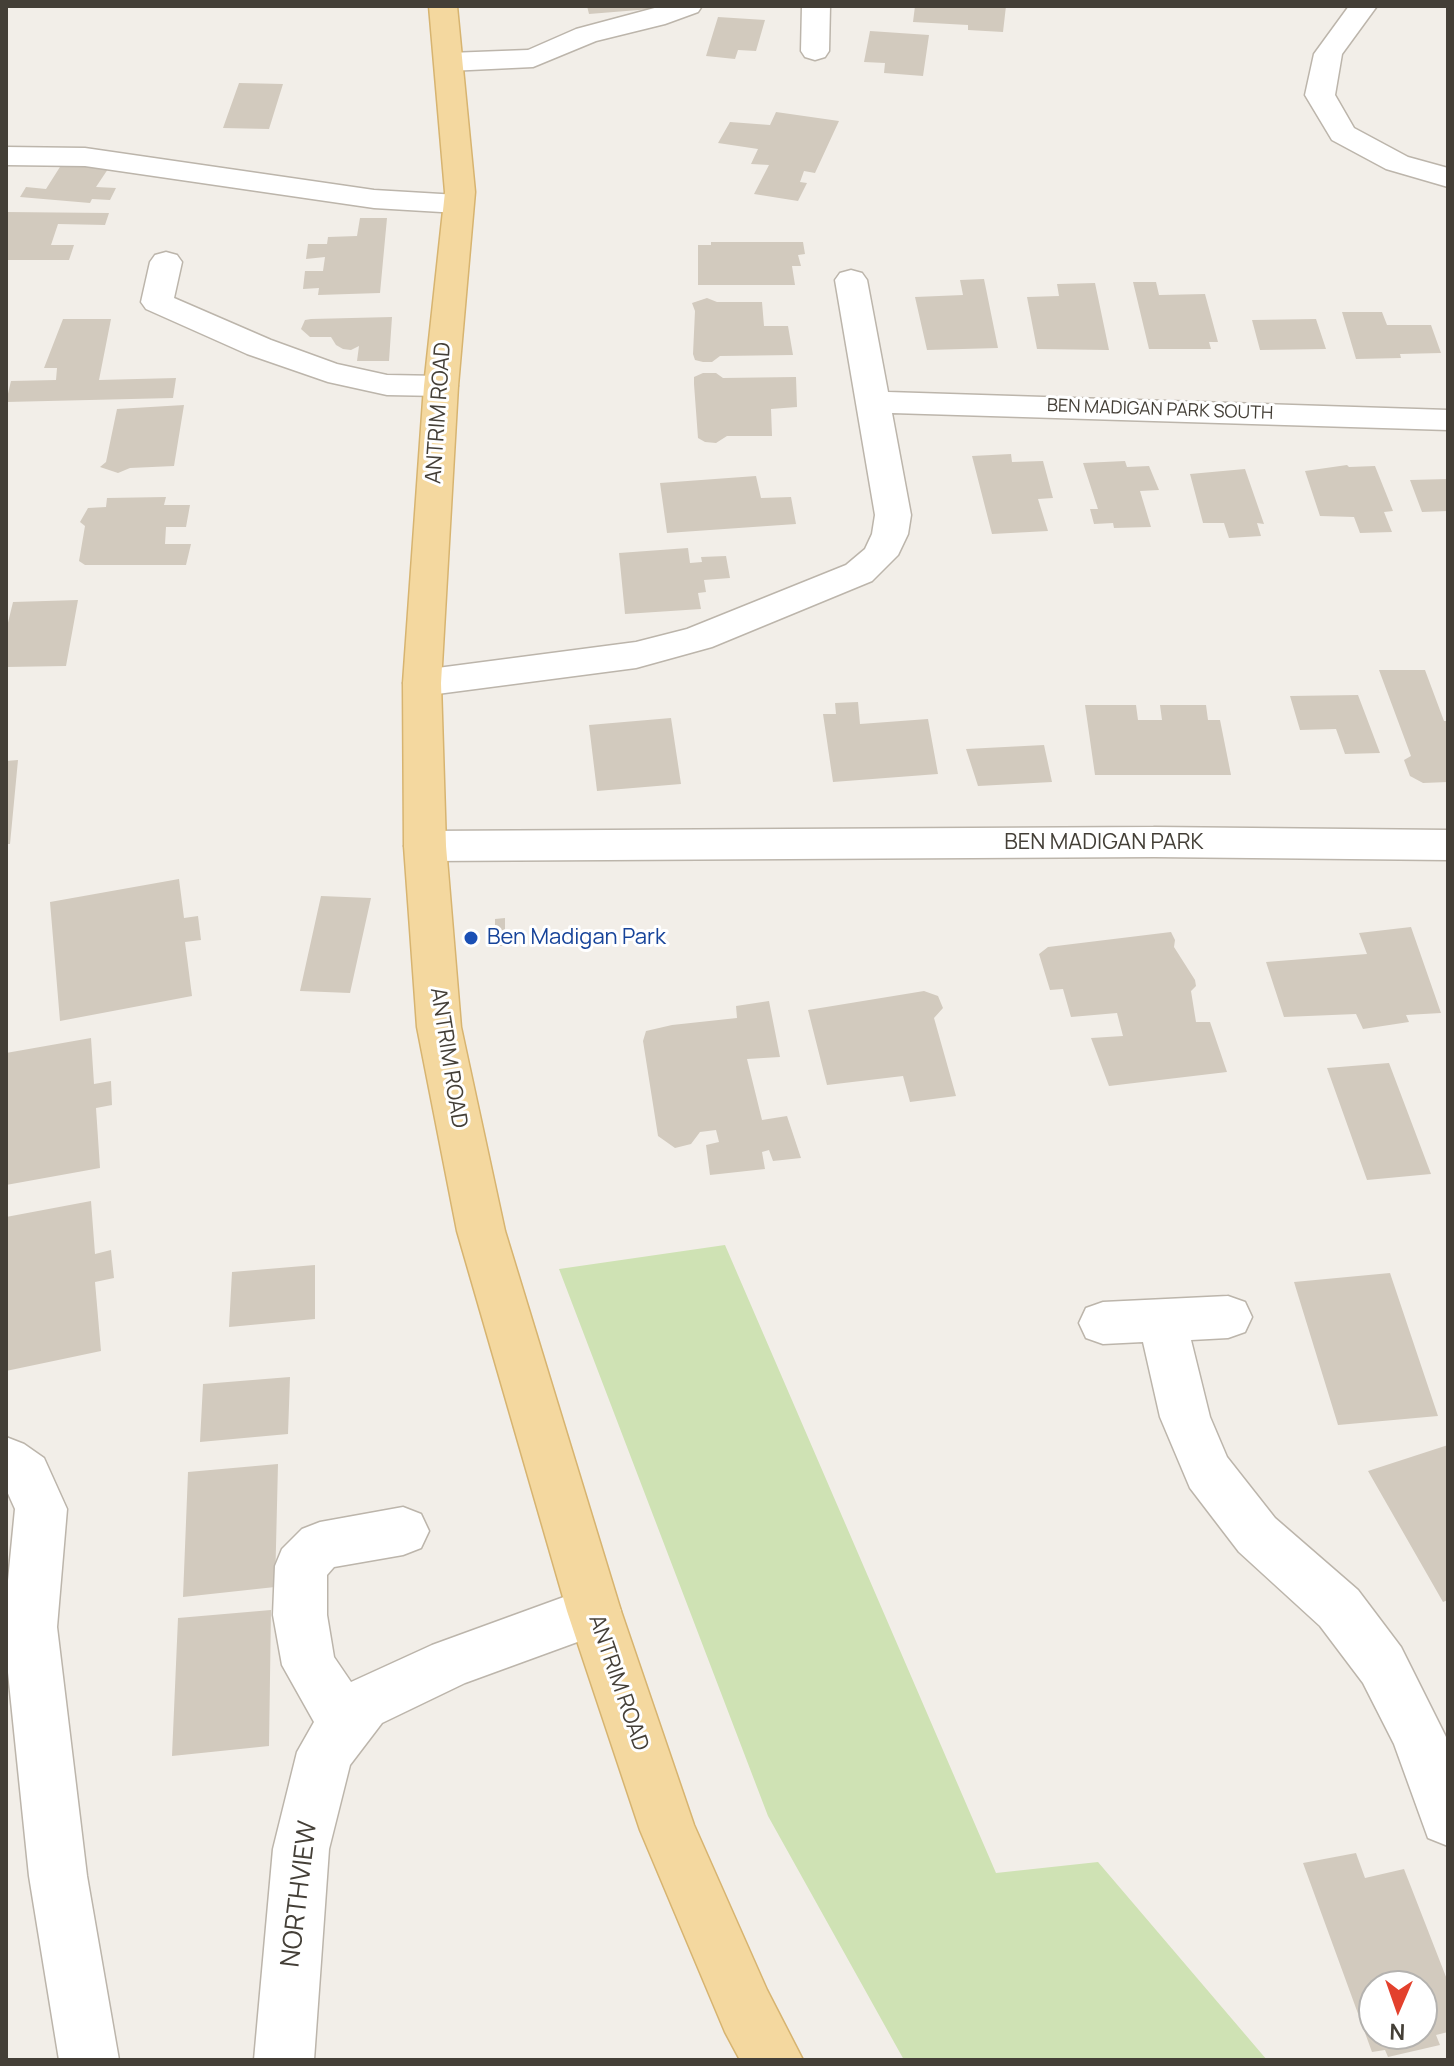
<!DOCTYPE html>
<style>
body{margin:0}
#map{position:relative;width:1454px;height:2066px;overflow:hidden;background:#f2eee8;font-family:Manrope,sans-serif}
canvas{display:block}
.frame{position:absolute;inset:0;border:8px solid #443f37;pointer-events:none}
.north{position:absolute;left:1358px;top:1970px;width:80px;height:80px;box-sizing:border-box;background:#fff;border:2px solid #b4b2af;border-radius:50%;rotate:182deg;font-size:22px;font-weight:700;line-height:32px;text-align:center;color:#443f37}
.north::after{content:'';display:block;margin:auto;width:28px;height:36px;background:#e3412d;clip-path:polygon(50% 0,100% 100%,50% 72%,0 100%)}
</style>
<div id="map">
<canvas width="1454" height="2066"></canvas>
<div class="frame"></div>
<div class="north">N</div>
</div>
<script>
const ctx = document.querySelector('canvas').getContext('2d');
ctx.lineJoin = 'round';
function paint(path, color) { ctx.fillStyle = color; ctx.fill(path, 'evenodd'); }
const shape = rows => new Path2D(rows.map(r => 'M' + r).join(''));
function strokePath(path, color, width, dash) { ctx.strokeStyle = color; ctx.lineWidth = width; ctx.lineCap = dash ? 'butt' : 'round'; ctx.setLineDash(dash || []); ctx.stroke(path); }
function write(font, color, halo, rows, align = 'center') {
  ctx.font = font + ' Manrope,sans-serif'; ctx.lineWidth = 6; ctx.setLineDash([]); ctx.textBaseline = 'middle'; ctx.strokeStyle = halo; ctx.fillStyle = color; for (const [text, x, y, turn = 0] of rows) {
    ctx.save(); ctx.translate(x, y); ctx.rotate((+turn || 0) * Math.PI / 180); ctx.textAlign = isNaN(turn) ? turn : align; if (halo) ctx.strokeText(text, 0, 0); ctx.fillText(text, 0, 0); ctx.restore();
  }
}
paint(shape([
 [725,1245,996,1873,1098,1862,1267,2060,904,2060,768,1816,559,1269]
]), '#cfe2b4');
paint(shape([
 [587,6,651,6,651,9,589,14],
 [915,6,1006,6,1003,32,968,30,968,25,913,22],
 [718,17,765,20,756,51,738,50,735,59,706,56],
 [870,31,929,35,923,76,884,73,885,63,864,62],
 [239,83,283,84,269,129,223,128],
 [776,112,839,121,815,173,804,171,800,182,807,183,798,201,754,194,769,165,751,164,758,149,718,143,730,122,770,125],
 [65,159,112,163,96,187,116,188,110,200,92,199,90,203,20,197,26,187,46,189],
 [6,212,109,213,105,225,58,224,51,245,74,245,69,260,6,260],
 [360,218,387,218,380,293,318,295,319,288,303,289,305,271,323,271,325,257,306,259,308,244,327,244,328,237,357,236],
 [711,242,803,242,805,254,798,255,801,266,792,266,795,285,698,285,698,245,711,245],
 [984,279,998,348,927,350,915,297,963,295,960,280],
 [1133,282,1156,282,1159,295,1205,294,1218,342,1209,342,1211,349,1149,349],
 [1095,283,1109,350,1037,349,1027,297,1059,296,1057,284],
 [707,298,717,302,762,302,764,326,788,326,793,355,720,356,712,362,703,362,695,360,693,354,695,311,692,303],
 [1342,312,1382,312,1387,325,1431,325,1441,353,1400,354,1401,358,1356,359],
 [392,317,389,361,357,361,359,346,351,350,343,349,336,345,331,337,310,337,301,329,305,320,311,319],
 [63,319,111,319,99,380,176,378,173,398,6,402,11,381,56,380,57,368,44,368],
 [1316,319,1326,349,1260,350,1252,320],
 [703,373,716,373,723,378,796,377,797,407,771,409,772,436,727,436,716,443,705,442,698,438,694,384,694,377],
 [184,405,174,466,130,468,118,473,100,467,106,462,117,409],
 [1011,454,1012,462,1043,461,1053,498,1038,499,1048,531,992,534,972,456],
 [1125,461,1127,467,1149,466,1159,490,1140,491,1151,527,1114,528,1113,523,1094,524,1090,509,1098,509,1083,463],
 [1347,465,1349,467,1375,466,1393,511,1384,512,1392,532,1360,533,1354,517,1320,516,1305,471],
 [1245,469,1264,524,1257,523,1261,536,1229,538,1224,523,1203,523,1190,474],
 [756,476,761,498,791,497,796,524,667,533,660,483],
 [1448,479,1448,511,1422,512,1410,480],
 [166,497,164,505,190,505,186,527,166,527,165,544,191,544,186,565,85,565,79,561,85,526,80,522,88,508,106,507,107,498],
 [688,548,690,563,702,562,701,557,726,556,730,578,704,580,706,592,698,593,701,609,625,614,619,553],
 [78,600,66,666,6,667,6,631,13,602],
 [1379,670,1425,670,1444,721,1448,721,1448,782,1423,783,1410,776,1404,760,1411,756],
 [1358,695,1380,753,1345,754,1336,729,1300,730,1290,696],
 [858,702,860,724,928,719,938,774,833,782,823,714,836,714,835,703],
 [1085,705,1136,705,1138,720,1162,720,1160,705,1206,705,1208,720,1220,720,1231,775,1095,775],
 [671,718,681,784,597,791,589,725],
 [1044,745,1052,782,978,786,966,749],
 [18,760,10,844,6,844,6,761],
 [179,879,184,918,198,916,201,940,185,942,192,996,60,1021,50,902],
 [321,896,371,898,350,993,300,991],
 [505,918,505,946,495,946,495,919],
 [1411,927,1441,1013,1406,1015,1409,1022,1363,1029,1356,1014,1284,1017,1266,962,1367,954,1359,933],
 [1171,932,1175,940,1174,947,1195,980,1196,986,1191,991,1196,1022,1210,1022,1227,1072,1109,1086,1091,1038,1123,1036,1117,1013,1071,1017,1063,989,1050,990,1039,954,1048,947],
 [924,991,938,996,943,1008,934,1018,956,1096,910,1102,903,1076,827,1085,808,1010],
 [769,1001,780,1057,747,1059,762,1120,787,1116,801,1158,773,1161,769,1150,762,1152,765,1169,710,1175,706,1145,719,1142,716,1130,700,1132,691,1144,675,1148,658,1136,643,1041,646,1031,672,1025,737,1018,736,1006],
 [91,1038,94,1084,111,1081,112,1105,96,1108,100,1168,6,1185,6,1053],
 [1389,1063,1431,1174,1367,1180,1327,1068],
 [91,1201,95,1254,111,1250,114,1278,95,1282,101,1351,6,1371,6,1217],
 [315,1265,315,1319,229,1327,232,1272],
 [1390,1273,1438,1416,1338,1425,1294,1282],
 [290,1377,288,1434,200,1442,203,1384],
 [1448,1445,1448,1600,1443,1602,1368,1471],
 [278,1464,275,1587,183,1597,188,1472],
 [271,1610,269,1746,172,1756,178,1618],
 [1356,1853,1365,1878,1404,1869,1448,1982,1448,2032,1436,2035,1440,2045,1388,2057,1385,2050,1372,2052,1303,1863],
 [1374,1986,1422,1986,1422,2034,1374,2034]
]), '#d2cabe');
const minor = shape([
 [662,6,702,6,698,12,665,24,596,41,533,67,449,71,439,68,435,62,439,56,449,53,528,50,576,29,662,6],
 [802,6,830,6,829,51,825,57,815,60,805,57,801,51,802,6],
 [1349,6,1377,6,1342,54,1335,95,1354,128,1408,157,1448,168,1448,187,1386,169,1332,140,1305,95,1314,54,1349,6],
 [6,147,85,148,374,190,458,195,469,197,473,204,469,211,458,213,374,208,85,166,6,165,6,147],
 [166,252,177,255,182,262,174,298,271,340,337,364,387,375,441,376,453,379,458,386,453,393,441,396,387,395,328,382,247,354,146,309,141,302,150,262,155,255,166,252],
 [851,270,862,273,867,280,888,392,1448,410,1448,430,892,413,911,515,908,534,898,555,872,581,712,647,636,668,422,696,408,692,403,683,408,674,422,670,636,642,687,629,846,565,865,549,872,534,875,515,835,280,840,273,851,270],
 [1154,827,1448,830,1448,860,1154,857,425,861,410,857,404,846,410,835,425,831,1154,827],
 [1228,1296,1245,1302,1252,1317,1245,1332,1228,1338,1191,1340,1210,1417,1227,1457,1275,1518,1358,1590,1401,1647,1448,1741,1448,1846,1428,1838,1394,1744,1363,1683,1320,1626,1239,1552,1190,1488,1160,1417,1143,1342,1103,1344,1086,1338,1079,1323,1086,1308,1103,1302,1228,1296],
 [6,1437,24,1444,44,1458,67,1509,57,1627,87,1876,119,2060,59,2060,29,1876,6,1653,6,1601,15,1509,6,1489,6,1437],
 [403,1507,421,1514,429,1531,421,1548,403,1555,334,1567,327,1575,327,1615,334,1657,351,1682,432,1645,594,1586,613,1593,621,1611,613,1629,465,1683,382,1723,350,1765,329,1849,314,2060,254,2060,273,1849,297,1752,314,1722,282,1665,273,1615,275,1566,282,1549,302,1529,320,1522,403,1507]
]);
const major = shape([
 [429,6,457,6,475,192,458,386,441,683,446,846,461,1027,505,1231,621,1611,694,1825,767,1990,803,2060,740,2060,725,2032,640,1830,567,1611,457,1231,417,1027,404,846,403,683,424,386,445,192,429,6]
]);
strokePath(minor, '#bcb5ab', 3);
strokePath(major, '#d7b470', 3);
paint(minor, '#fff');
paint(major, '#f4d89f');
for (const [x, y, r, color] of [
 [471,938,8,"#1a4fb4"]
]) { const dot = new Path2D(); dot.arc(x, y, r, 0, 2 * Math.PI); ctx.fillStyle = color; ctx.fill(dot); strokePath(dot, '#fff', 3); }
write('18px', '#443f37', '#fff', [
 ["BEN MADIGAN PARK SOUTH",1160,410,2]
]);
write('22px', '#443f37', '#fff', [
 ["ANTRIM ROAD",439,413,-86],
 ["BEN MADIGAN PARK",1104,843],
 ["ANTRIM ROAD",448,1058,81],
 ["ANTRIM ROAD",618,1683,71]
]);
write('22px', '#164399', '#fff', [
 ["Ben Madigan Park",487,938]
], 'left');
write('26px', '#443f37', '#fff', [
 ["NORTHVIEW",300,1894,-83]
]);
</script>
